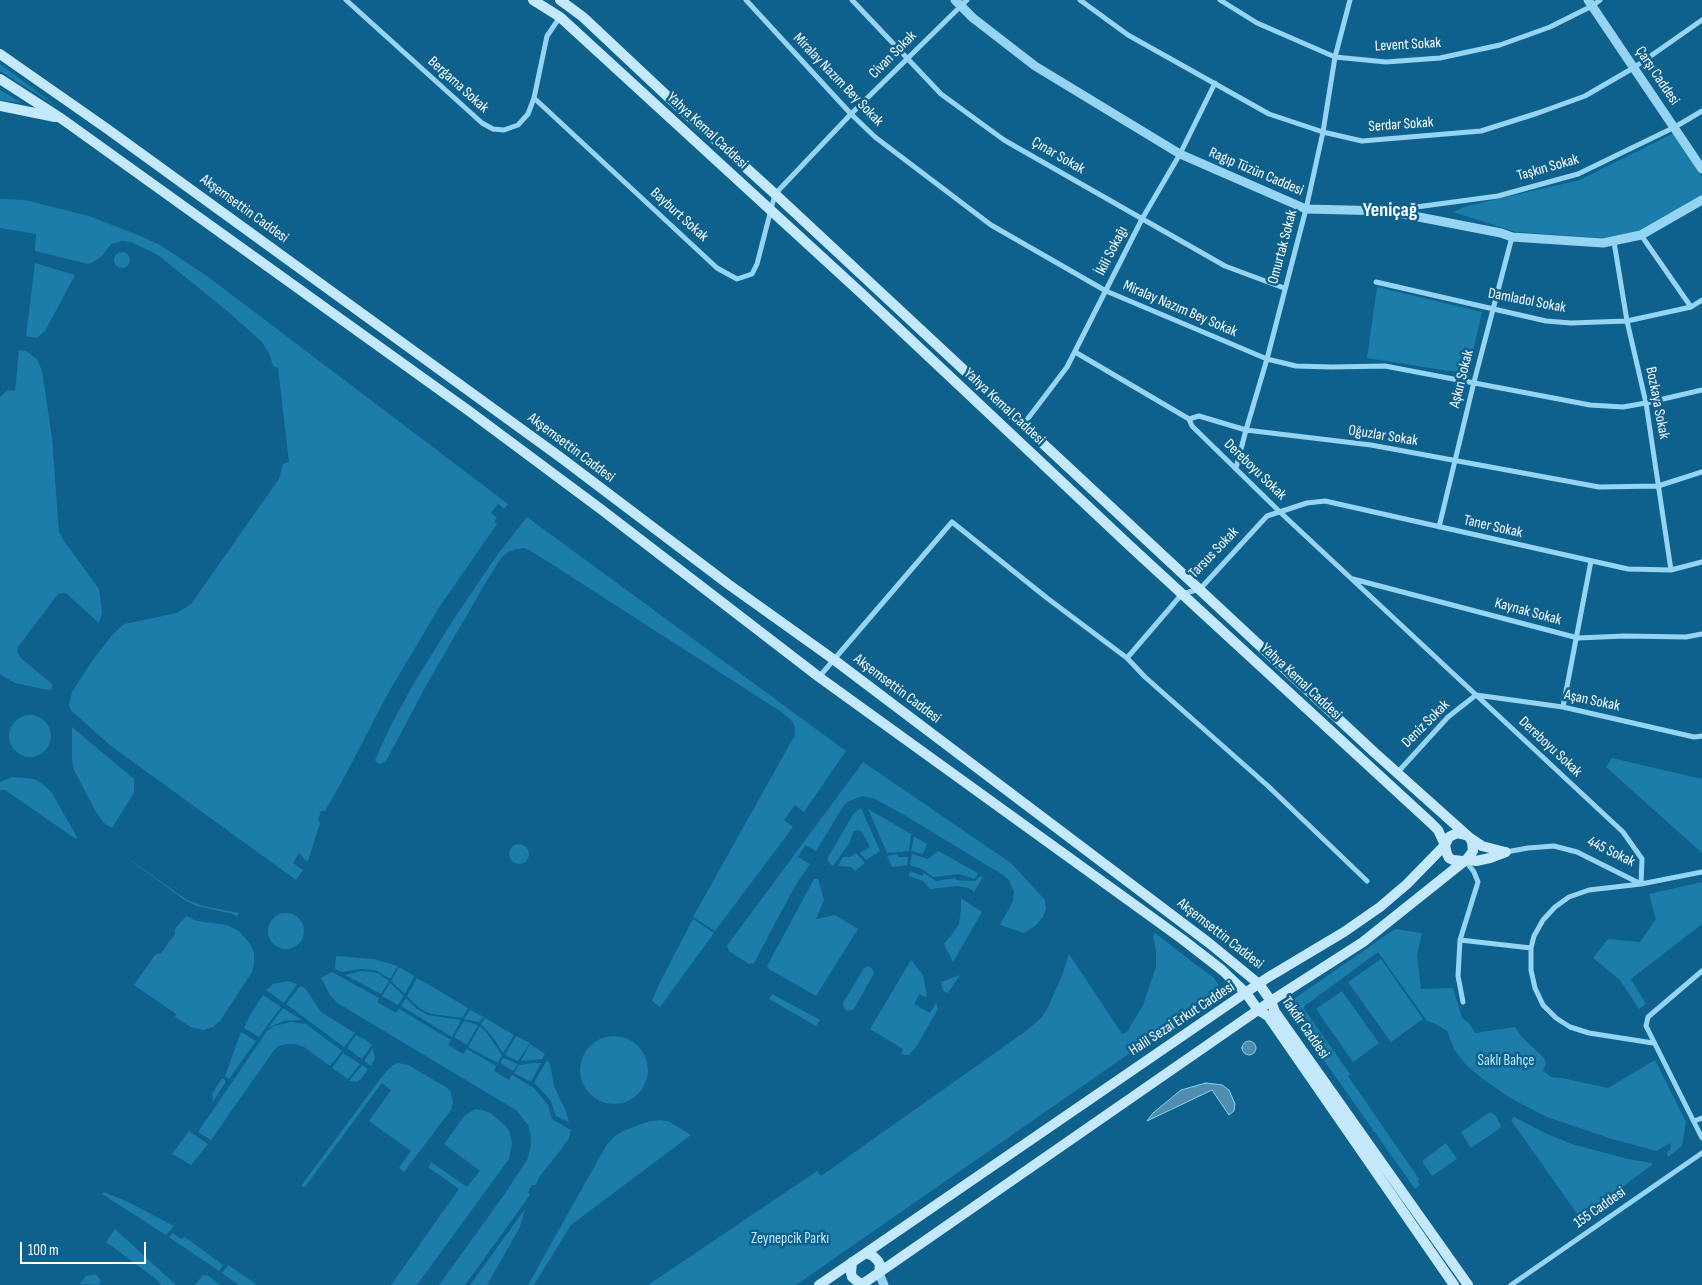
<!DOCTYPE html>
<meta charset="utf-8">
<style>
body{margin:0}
#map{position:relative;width:1702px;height:1285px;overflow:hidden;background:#0e618c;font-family:"Sofia Sans Condensed",sans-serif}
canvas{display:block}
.scale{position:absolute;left:20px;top:1242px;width:126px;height:22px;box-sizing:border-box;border:2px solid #fff;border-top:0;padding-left:6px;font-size:15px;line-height:18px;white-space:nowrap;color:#fff;-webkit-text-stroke:4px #0e618c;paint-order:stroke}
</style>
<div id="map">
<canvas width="1702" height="1285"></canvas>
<div class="scale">100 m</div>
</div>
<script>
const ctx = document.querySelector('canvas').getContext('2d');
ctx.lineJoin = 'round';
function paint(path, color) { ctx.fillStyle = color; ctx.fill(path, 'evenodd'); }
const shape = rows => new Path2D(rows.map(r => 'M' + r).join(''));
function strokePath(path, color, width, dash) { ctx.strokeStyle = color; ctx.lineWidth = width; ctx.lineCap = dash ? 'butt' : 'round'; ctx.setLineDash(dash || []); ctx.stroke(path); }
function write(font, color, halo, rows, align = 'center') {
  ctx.font = font + ' "Sofia Sans Condensed",sans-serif'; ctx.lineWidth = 5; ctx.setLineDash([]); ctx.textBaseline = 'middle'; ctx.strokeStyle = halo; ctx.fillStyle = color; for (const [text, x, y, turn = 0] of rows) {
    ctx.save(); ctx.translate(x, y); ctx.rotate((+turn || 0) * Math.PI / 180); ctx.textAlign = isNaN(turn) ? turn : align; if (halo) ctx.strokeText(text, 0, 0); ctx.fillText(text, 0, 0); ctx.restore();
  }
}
paint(shape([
 [0,64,59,108,0,71],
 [0,90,22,103,0,100],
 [1674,133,1702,177,1702,199,1641,231,1603,238,1516,232,1453,212,1467,206,1580,180],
 [0,199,25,200,89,216,133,233,160,245,207,276,508,504,504,509,498,504,491,513,497,518,494,522,497,524,440,606,387,695,346,774,325,811,321,811,318,820,320,823,308,861,305,860,299,853,293,863,303,870,296,880,111,746,75,714,70,709,69,705,72,692,92,661,113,634,124,624,177,613,191,604,279,479,283,464,289,462,278,368,273,366,269,353,262,342,226,310,158,255,131,242,122,241,111,244,102,256,92,263,88,264,35,251,36,234,0,228],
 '114 260a8 8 0 1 1 16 0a8 8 0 1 1-16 0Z',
 [35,263,75,275,45,331,37,338,26,336],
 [1377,287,1482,312,1468,374,1367,358],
 [19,350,26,351,37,359,42,371,52,438,59,532,64,541,99,589,101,603,102,613,99,623,68,595,65,593,58,594,18,647,17,652,21,658,52,684,52,689,48,690,15,683,0,674,0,397,8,390,15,391],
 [527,517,846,751,804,812,795,805,784,820,793,827,715,931,693,917,795,735,795,727,791,720,783,713,536,554,525,548,516,549,508,552,501,558,486,582,427,684,386,761,380,764,377,763,375,760,391,725,414,683,455,617,498,554],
 '9 736a21 21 0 1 1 42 0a21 21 0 1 1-42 0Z',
 [72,727,134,779,134,793,112,828,104,823,97,814,74,770,72,760],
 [1612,758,1702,779,1702,853,1606,767],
 [863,762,1011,863,1045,900,1046,909,1043,917,1035,926,1024,933,1000,925,1013,901,1014,892,1009,880,1003,875,901,813,875,799,863,796,849,801,844,805,816,851,805,845,798,857,810,864,795,886,754,963,749,964,729,951,727,946,729,943],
 [12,777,35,779,44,785,52,793,77,837,76,839,5,790,0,790,0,782],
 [861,808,880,851,866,860,860,853,870,847,862,832,858,830,853,832,850,842,833,866,830,864,827,859,854,813],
 [868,809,911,834,909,851,887,853],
 [914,836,927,844,923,854,911,851],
 '509 854a10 10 0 1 1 20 0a10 10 0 1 1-20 0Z',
 [116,850,187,900,204,906,239,913,237,917,233,914,197,906,186,901],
 [938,851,978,873,977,876,974,879,960,874,933,877,922,869,910,865,912,854,928,859],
 [856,853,865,863,855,871,851,867,838,866,843,857,850,857],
 [897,854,898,857,908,857,907,865,892,867,887,856],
 [910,871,922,876,924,873,936,881,955,878,956,880,970,881,975,881,980,876,983,877,974,892,969,888,957,886,930,889,923,881,909,876],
 [814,879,818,879,824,900,816,919,835,915,858,929,816,996,769,969,767,966],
 [1702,882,1702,924,1631,979,1646,1004,1639,1009,1620,980,1593,958,1608,939,1640,942,1656,919,1649,894],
 [961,898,982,912,953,962,944,944,954,932,959,924,961,910],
 '268 931a18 18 0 1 1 36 0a18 18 0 1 1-36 0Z',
 [186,916,197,921,227,925,239,931,251,945,254,953,254,965,252,972,220,1021,213,1027,203,1030,191,1027,175,1017,176,1014,134,985,155,955,161,953,175,934,175,929],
 [693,919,714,933,660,1007,652,1001,660,982],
 [1395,929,1422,933,1417,955,1421,989,1453,988,1462,1018,1470,1024,1475,1033,1515,1027,1521,1036,1544,1058,1546,1064,1543,1071,1551,1077,1562,1078,1608,1088,1655,1060,1686,1122,1682,1146,1668,1157,1667,1152,1671,1149,1670,1143,1656,1151,1612,1139,1547,1117,1510,1098,1479,1076,1465,1064,1454,1049,1447,1031,1434,1023,1427,1021,1378,952,1310,1002,1305,1005,1304,1009,1350,1074,1348,1076,1419,1179,1418,1182,1420,1185,1415,1189,1294,1018,1288,1003],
 [1155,933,1195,964,1213,977,1218,984,1218,988,1215,994,796,1285,648,1285,817,1171,821,1176,1026,1031,1042,1017,1048,1007,1063,973,1069,954,1122,1034,1127,1032,1143,1005,1156,967,1156,950,1153,936],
 [336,956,373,959,398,966,390,979,375,970,360,969,342,972,335,969],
 [1381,959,1423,1019,1391,1042,1348,982],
 [911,960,923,975,927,996,925,997,919,994,914,1004,930,1013,936,1003,938,1009,916,1047,909,1055,904,1055,901,1054,903,1049,870,1029],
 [868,966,872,968,874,973,854,1009,847,1011,844,1008,843,1003,864,968],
 [399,967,414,976,405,994,391,981],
 [362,971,378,973,389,981,381,994,345,975],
 [332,972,379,998,377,1002,396,1013,399,1009,451,1040,448,1045,463,1054,467,1049,496,1066,494,1071,509,1080,512,1075,534,1088,548,1105,552,1119,571,1130,569,1138,563,1147,540,1176,536,1185,532,1185,528,1192,530,1195,465,1285,439,1285,504,1195,527,1160,531,1146,531,1136,528,1125,516,1110,336,1002,330,995,321,978],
 [960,975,948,993,943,991,941,982],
 [417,978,468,1008,462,1018,431,1014,419,1008,407,996],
 [288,981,297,984,284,1003,266,990,273,984],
 [390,983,404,996,398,1005,382,996],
 [300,986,305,988,321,1012,355,1033,344,1047,286,1004],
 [1342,991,1379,1043,1353,1062,1316,1009],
 [772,994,820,1020,816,1026,769,999],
 [263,995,281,1007,259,1037,244,1028,250,1015],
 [406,998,417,1009,428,1015,461,1020,452,1037,401,1006],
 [283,1008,302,1020,284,1021,268,1028],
 [470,1010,484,1017,479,1022,464,1019],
 [485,1018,514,1035,503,1053,492,1036,481,1024],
 [464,1021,478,1025,467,1045,454,1037],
 [291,1022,306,1024,342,1051,330,1066,304,1047,294,1044,286,1044,279,1046,274,1050,211,1140,198,1132,267,1031,274,1026],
 [480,1026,487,1033,502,1055,498,1063,468,1047],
 [241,1032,256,1041,229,1079,225,1076],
 [356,1035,366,1040,372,1045,362,1059,347,1048],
 [516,1036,530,1043,518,1061,505,1055],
 '580 1070a34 34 0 1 1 68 0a34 34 0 1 1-68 0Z',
 [530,1044,545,1054,542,1059,521,1061],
 [373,1048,375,1058,371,1066,364,1061],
 [343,1053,360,1064,348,1079,332,1068],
 [503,1058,518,1064,513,1071,500,1063],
 [547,1060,550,1064,554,1086,565,1109,569,1122,556,1116,551,1102,546,1095,534,1083],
 [398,1063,408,1065,446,1087,451,1092,453,1103,451,1110,404,1172,399,1168,411,1151,369,1121,391,1090,382,1083,305,1187,301,1186,383,1075,393,1065],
 [534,1063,541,1063,531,1082,514,1073,519,1065],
 [362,1065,368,1069,361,1079,357,1082,349,1081],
 [222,1078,226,1081,213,1102,212,1094],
 [475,1109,482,1110,490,1113,506,1126,510,1133,512,1143,509,1159,417,1285,391,1285,459,1189,428,1167,431,1162,467,1187,480,1171,444,1144,465,1115],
 [1490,1112,1496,1116,1501,1126,1499,1129,1471,1148,1461,1132],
 [1514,1117,1547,1134,1572,1144,1628,1159,1652,1163,1652,1165,1580,1218,1511,1120],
 [659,1120,668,1121,691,1135,571,1225,534,1285,528,1285,607,1144,614,1137,623,1131,647,1122],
 [189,1131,208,1144,191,1165,172,1154],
 [1446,1143,1457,1159,1432,1176,1423,1163,1423,1160],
 [104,1192,128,1202,174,1226,166,1235,102,1194],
 [525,1209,520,1227,487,1285,470,1285],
 [115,1229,176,1285,161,1285,156,1279,106,1242],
 [173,1233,181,1239,185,1237,223,1265,219,1271,169,1237],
 [228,1265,256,1284,256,1285,239,1285,222,1273],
 [96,1274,101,1281,99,1285,79,1284,86,1276],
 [203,1275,209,1276,220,1285,195,1285]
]), '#1c7caa');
const water = shape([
 '1242 1048a7 7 0 1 1 14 0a7 7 0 1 1-14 0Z',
 [1206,1083,1222,1085,1229,1090,1235,1104,1234,1111,1229,1115,1212,1090,1147,1121,1153,1113,1181,1090,1206,1083]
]);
paint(water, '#508dae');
strokePath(water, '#85d3f7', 1);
strokePath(shape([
 [346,0,482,123,493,129,504,130,518,125,528,114,534,98,547,36,560,17],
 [746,0,851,114,875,137,991,225,1106,291,1267,359,1296,366,1331,367,1385,366,1590,405,1623,407,1646,403,1702,390],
 [852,0,941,94,1004,140,1225,266,1284,288],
 [1080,0,1128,35,1269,114,1323,132,1362,141,1481,131,1538,113,1585,96,1635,67,1702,20],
 [1220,0,1257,23,1335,57,1386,62,1440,58,1500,45,1550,27,1592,6,1600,0],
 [534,98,717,268,737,279,752,274,757,264,775,194,851,114,967,0],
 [1394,210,1498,196,1578,174,1675,127,1702,111],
 [1641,235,1691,307],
 [1614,242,1627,321,1646,403,1671,570],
 [1376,282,1546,321,1571,323,1627,321,1691,307,1702,300],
 [1075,352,1189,419,1199,416,1246,430,1371,445,1599,487,1658,486,1702,472],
 [1189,419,1192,426,1281,513,1623,832,1642,859,1641,884],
 [1023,425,1067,367,1142,219,1180,154,1215,83],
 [1236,468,1246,430,1267,359,1306,209,1323,132,1335,57,1350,0],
 [1439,527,1474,382,1512,237],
 [1353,579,1578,638,1625,636,1686,637,1702,634],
 [1127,658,1182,594,1200,589,1267,516,1307,503,1325,501,1628,569,1671,570,1702,562],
 [819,677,952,522,1047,598,1127,658,1145,677,1268,786,1367,881],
 [1563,707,1591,561],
 [1397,773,1448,717,1476,695,1563,707,1694,737,1702,736],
 [1506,852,1528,848,1554,846,1577,852,1641,884],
 [1460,940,1531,948],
 [1702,971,1648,1017,1646,1026,1702,1138],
 [1463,1002,1458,976,1460,940,1478,882,1474,872,1465,860],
 [1653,1043,1589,1033,1570,1027,1556,1018,1543,1005,1535,988,1531,970,1531,948,1534,936,1543,920,1555,907,1569,897,1589,890,1641,884,1702,872],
 [1694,1121,1702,1118],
 [1511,1285,1702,1153]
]), '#95d4f3', 5);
strokePath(shape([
 [955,0,973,18,1035,66,1180,154,1306,209,1388,211,1501,233,1512,237,1603,243,1641,235,1702,200],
 [1588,0,1702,169],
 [879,1273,884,1285]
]), '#95d4f3', 9);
strokePath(shape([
 [533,0,560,17,860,292,1130,546,1431,823,1438,830,1445,845,1447,854,1449,858,1453,860,1463,861],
 [560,0,583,17,666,95,775,194,1375,753,1470,838,1472,842,1473,851,1467,859,1363,942,1271,1001,861,1285],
 [0,54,106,128,560,457,728,584,833,659,1209,943,1259,984,1271,1001,1275,1012,1468,1285],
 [0,79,62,119,469,411,602,510,819,677,1182,939,1222,970,1246,993,1258,1010,1268,1016,1454,1285],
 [0,106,55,117],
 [1470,838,1482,846,1505,852],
 [1467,859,1476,861,1490,858,1506,852],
 [866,1253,873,1256,878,1261,880,1265,879,1273],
 [852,1262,851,1273,852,1277,858,1282,863,1284],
 [819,1285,1267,978,1344,932,1380,907,1407,884,1445,845,1449,837,1457,833,1466,835]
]), '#c4e9fd', 10);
write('15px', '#fff', '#0e618c', [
 ["Levent Sokak",1408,45,-3],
 ["Civan Sokak",893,55,-45],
 ["Çarşı Caddesi",1657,76,56],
 ["Miralay Nazım Bey Sokak",838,80,46],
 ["Bergama Sokak",458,85,42],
 ["Serdar Sokak",1401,125,-4],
 ["Yahya Kemal Caddesi",707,131,43],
 ["Çınar Sokak",1058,156,30],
 ["Taşkın Sokak",1548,168,-16],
 ["Ragıp Tüzün Caddesi",1256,172,23],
 ["Akşemsettin Caddesi",244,209,36],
 ["Bayburt Sokak",679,215,42],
 ["Omurtak Sokak",1283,247,-75],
 ["İkili Sokağı",1112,251,-63],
 ["Damladol Sokak",1527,301,11],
 ["Miralay Nazım Bey Sokak",1180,309,23],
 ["Aşkın Sokak",1462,379,-76],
 ["Bozkaya Sokak",1657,403,79],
 ["Yahya Kemal Caddesi",1004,407,43],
 ["Oğuzlar Sokak",1383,436,9],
 ["Akşemsettin Caddesi",571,448,37],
 ["Dereboyu Sokak",1255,470,44],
 ["Taner Sokak",1493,527,13],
 ["Tarsus Sokak",1214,553,-46],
 ["Kaynak Sokak",1528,612,15],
 ["Yahya Kemal Caddesi",1301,682,43],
 ["Akşemsettin Caddesi",897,689,37],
 ["Aşan Sokak",1592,701,12],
 ["Deniz Sokak",1426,724,-45],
 ["Dereboyu Sokak",1550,747,43],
 ["445 Sokak",1611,852,26],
 ["Akşemsettin Caddesi",1220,934,38],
 ["Halil Sezai Erkut Caddesi",1182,1019,-33],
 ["Takdir Caddesi",1305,1028,55],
 ["155 Caddesi",1600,1208,-35]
]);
write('15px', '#bce8fe', '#0e618c', [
 ["Saklı Bahçe",1506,1061],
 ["Zeynepcik Parkı",790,1239]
]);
write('bold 20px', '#fff', '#0e618c', [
 ["Yeniçağ",1390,211]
]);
</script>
